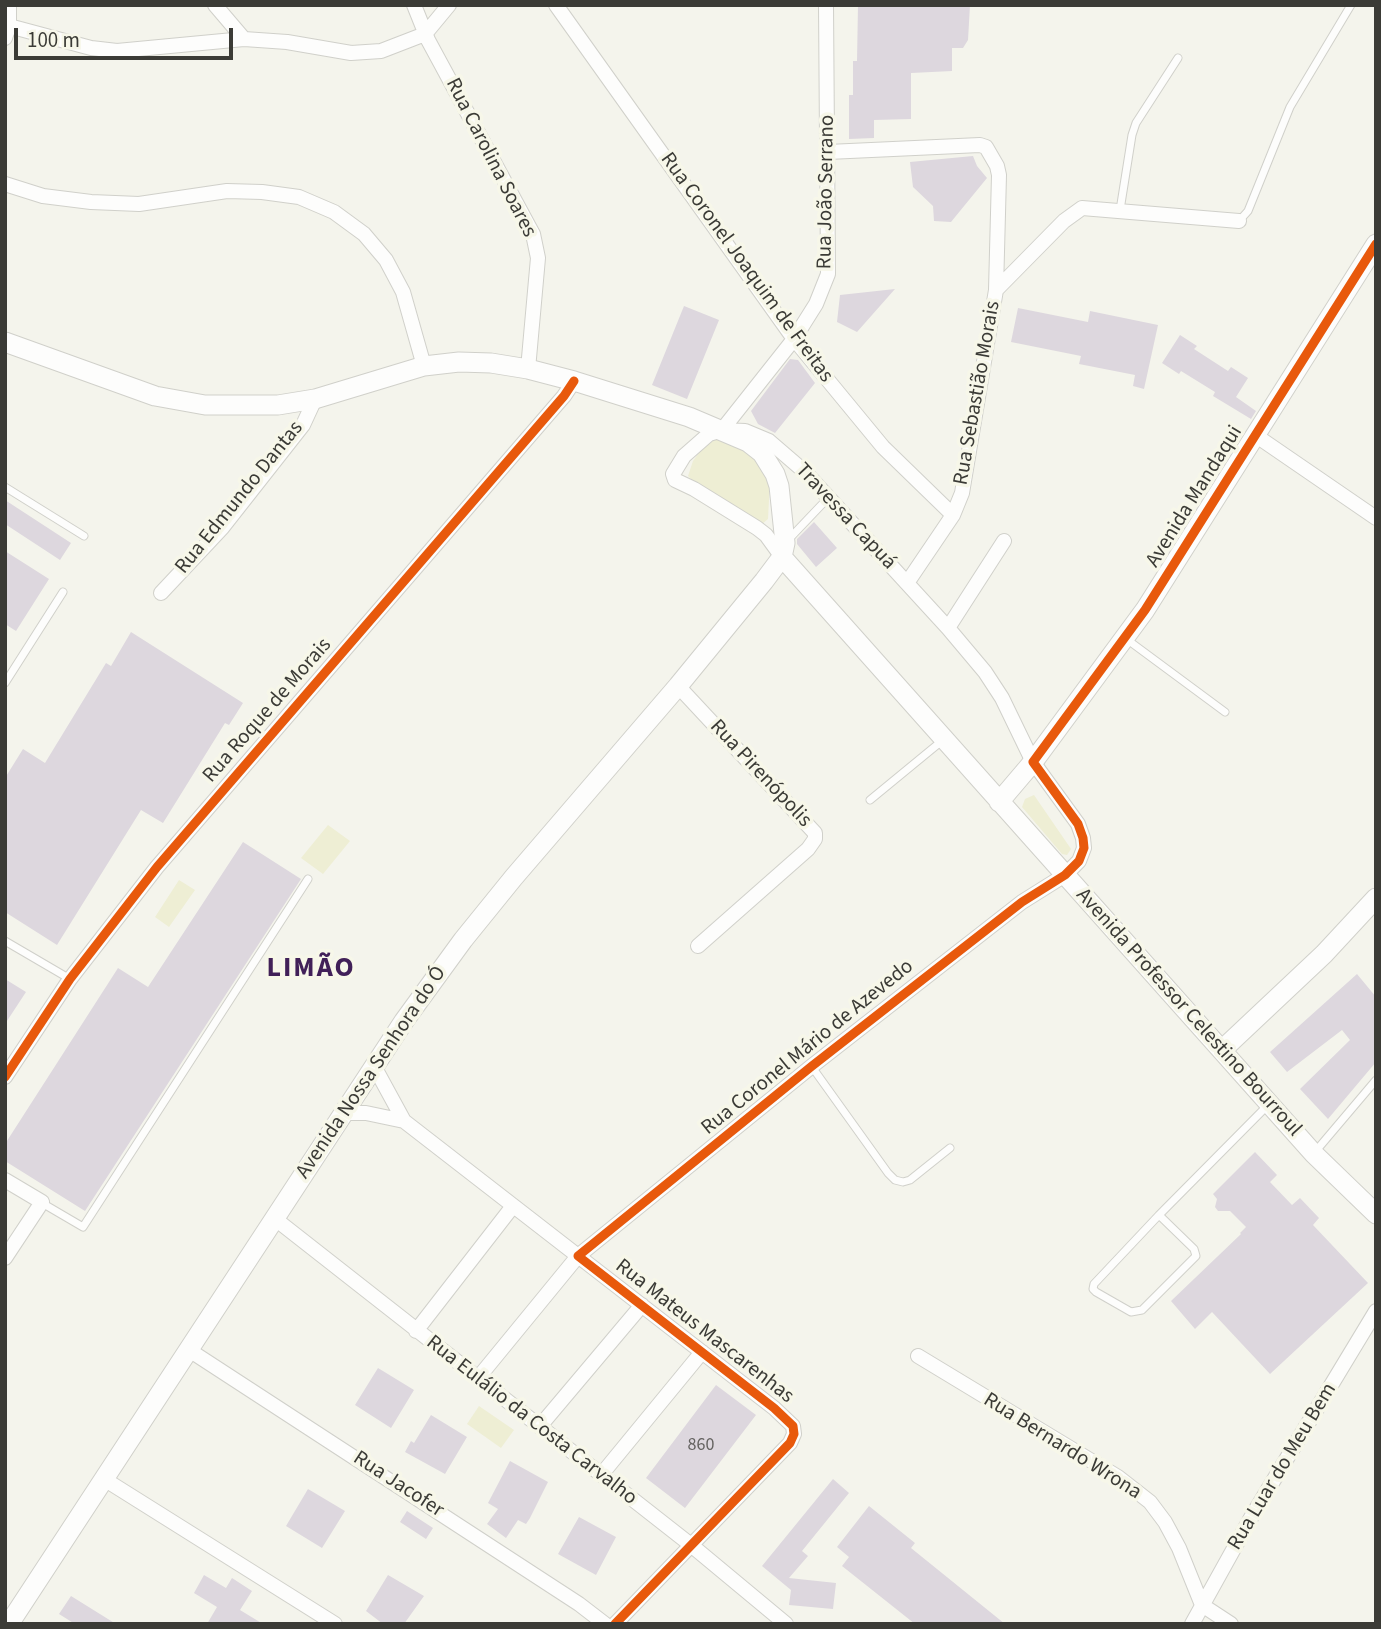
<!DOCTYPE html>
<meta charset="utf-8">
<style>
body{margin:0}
#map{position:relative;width:1381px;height:1629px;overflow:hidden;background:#f4f4ec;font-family:"Source Sans 3",sans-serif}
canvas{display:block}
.frame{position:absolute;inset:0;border:7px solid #3b3b36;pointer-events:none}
.scale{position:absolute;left:14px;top:28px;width:219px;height:32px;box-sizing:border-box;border:4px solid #3b3b36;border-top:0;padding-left:9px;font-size:21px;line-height:24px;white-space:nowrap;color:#3b3b36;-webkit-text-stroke:5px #f7f7e9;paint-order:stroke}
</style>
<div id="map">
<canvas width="1381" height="1629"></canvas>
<div class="frame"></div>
<div class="scale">100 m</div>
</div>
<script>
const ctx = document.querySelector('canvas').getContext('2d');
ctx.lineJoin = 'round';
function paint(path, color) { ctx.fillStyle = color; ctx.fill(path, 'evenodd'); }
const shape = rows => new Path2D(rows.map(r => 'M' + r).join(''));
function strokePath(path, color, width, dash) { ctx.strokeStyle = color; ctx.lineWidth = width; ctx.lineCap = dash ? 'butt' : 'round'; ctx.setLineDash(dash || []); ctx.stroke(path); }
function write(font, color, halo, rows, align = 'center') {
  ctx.font = font + ' "Source Sans 3",sans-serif'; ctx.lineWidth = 7; ctx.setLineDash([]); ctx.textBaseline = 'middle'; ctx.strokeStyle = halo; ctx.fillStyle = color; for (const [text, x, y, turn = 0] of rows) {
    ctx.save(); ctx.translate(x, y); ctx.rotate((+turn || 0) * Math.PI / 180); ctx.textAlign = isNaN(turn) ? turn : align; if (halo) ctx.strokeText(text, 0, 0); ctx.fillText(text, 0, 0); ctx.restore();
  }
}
paint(shape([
 [717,436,752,452,770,480,768,519,761,525,698,486,688,476,693,461,708,440],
 [1034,795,1069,846,1071,849,1067,855,1062,854,1022,807,1025,799],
 [328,825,350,841,323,874,301,858],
 [179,880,195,890,169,927,155,917],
 [479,1406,514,1430,501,1448,467,1424]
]), '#eeeed4');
paint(shape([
 [858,5,970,5,968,40,963,48,952,48,952,71,911,73,911,119,874,120,874,138,849,139,849,95,853,95,853,61,857,61],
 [973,156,977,166,987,178,951,222,934,221,933,206,913,187,910,162],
 [895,289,857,332,837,322,840,295],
 [684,306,719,320,687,399,652,385],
 [1018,308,1088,322,1090,311,1158,325,1144,389,1133,386,1135,375,1079,364,1081,356,1011,342],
 [1180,335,1197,346,1194,349,1228,371,1231,367,1248,378,1236,397,1256,411,1251,419,1213,396,1215,392,1181,371,1179,374,1162,363],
 [790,359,798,360,815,383,775,433,758,424,751,411],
 [5,500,71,543,60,560,5,524],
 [814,522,837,548,816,567,797,544,797,539],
 [5,551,49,579,16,631,5,624],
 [131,632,243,703,229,725,225,723,163,823,141,810,57,945,5,912,5,778,23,749,45,763,106,663,111,666],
 [243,842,301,879,85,1211,5,1161,5,1144,118,968,148,987],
 [1357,974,1376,997,1376,1062,1328,1119,1300,1089,1350,1040,1342,1030,1287,1072,1270,1052],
 [5,979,26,992,5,1024],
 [1255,1152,1277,1175,1270,1182,1292,1205,1300,1198,1319,1218,1313,1225,1368,1283,1270,1374,1212,1312,1195,1329,1171,1301,1241,1234,1240,1233,1246,1227,1230,1211,1218,1211,1215,1207,1217,1199,1213,1194],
 [378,1368,414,1390,391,1428,355,1405],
 [716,1385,756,1415,685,1508,646,1478],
 [431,1415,467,1437,445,1474,405,1452,411,1441,414,1443],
 [510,1461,548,1482,530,1518,526,1524,518,1520,506,1538,487,1524,498,1509,488,1503],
 [833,1479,849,1493,802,1551,808,1556,789,1578,836,1583,833,1609,789,1605,791,1590,762,1566],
 [308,1489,345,1511,322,1548,286,1526],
 [869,1506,915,1543,911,1548,1005,1624,915,1624,842,1566,849,1557,837,1547],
 [407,1511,433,1528,426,1539,400,1522],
 [579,1517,616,1537,596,1575,558,1554],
 [204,1575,226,1588,232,1578,252,1591,240,1610,263,1624,207,1624,217,1607,194,1593],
 [388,1575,424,1596,404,1624,383,1624,366,1611],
 [71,1596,116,1624,75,1624,59,1614]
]), '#ddd7de');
const lane = shape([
 [1120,210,1132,135,1136,123,1178,58],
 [1239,221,1248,211,1290,107,1351,5],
 [5,487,84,536],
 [788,540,828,498],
 [1125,638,1225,712],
 [5,683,63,592],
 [870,800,943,740],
 [5,941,70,979],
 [812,1067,888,1173,895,1180,903,1182,910,1180,950,1148],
 [1315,1152,1376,1080],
 [42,1203,83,1227,308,879],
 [1159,1215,1194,1249,1196,1256,1142,1310,1131,1312,1096,1292,1093,1289,1094,1284,1159,1215,1269,1104]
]);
const street = shape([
 [215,5,244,39,287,42,351,53,381,51,425,34,449,5],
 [414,5,428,40,533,234,538,258,528,369],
 [556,5,794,339,883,447,953,515],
 [9,26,91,48,117,51,244,39],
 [5,38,9,26,9,5],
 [828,152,980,145,986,147,997,166,999,175,996,290],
 [5,184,43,196,91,202,139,204,227,191,262,192,299,197,334,212,364,234,386,260,403,292,424,366],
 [722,430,794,339,816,304,828,274,826,5],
 [1255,435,1376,518],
 [907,583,953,515,962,493,996,290,1064,221,1082,208,1239,221],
 [161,593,222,528,303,425,315,399],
 [948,628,1004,541],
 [678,686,815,833,815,839,808,849,698,946],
 [374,1066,404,1121,774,1408,793,1426,794,1434,790,1443,615,1624],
 [5,1077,70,979,157,867,564,396,574,381],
 [344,1113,366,1113,404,1121],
 [5,1180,42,1202,5,1258],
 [274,1218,691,1545,786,1624],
 [416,1331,513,1206],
 [189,1350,579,1604,605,1624],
 [918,1356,1118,1477,1150,1502,1165,1522,1179,1548,1202,1605,1231,1624],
 [478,1378,578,1256,812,1066,1022,902,1065,875,1079,861,1084,848,1083,838,1078,824,1033,762,1002,698,985,672,948,628,805,472,769,441,745,431,722,430,709,434,684,456,673,474,675,480,694,489,757,528,766,535,782,557],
 [540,1426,642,1305],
 [601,1475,702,1352],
 [104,1479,335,1624],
 [1192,1624,1252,1516,1376,1311]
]);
const secondary = shape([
 [5,342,155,396,205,405,278,405,315,399,424,366,459,362,491,363,528,369,574,381,689,417,748,442,762,453,775,474,779,486,785,543,782,557,764,581,678,686,514,877,463,940,404,1021,9,1624],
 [782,557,1314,1154,1376,1214],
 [999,802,1033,762,1145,610,1376,244],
 [1222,1050,1324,954,1376,898]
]);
strokePath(lane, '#d0d0ca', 9);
strokePath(street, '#d0d0ca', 16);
strokePath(secondary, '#d0d0ca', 21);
strokePath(lane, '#fdfdfc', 7);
strokePath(street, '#fdfdfc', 14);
strokePath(secondary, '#fdfdfc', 19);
strokePath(shape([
 [5,1077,70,979,157,867,564,396,574,381],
 [615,1624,790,1443,794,1434,793,1426,774,1408,578,1256,812,1066,1022,902,1065,875,1079,861,1084,848,1083,838,1078,824,1033,762,1145,610,1376,244]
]), '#e8590c', 9);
write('18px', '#646260', null, [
 ["860",701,1446]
]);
write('21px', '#3b3b36', '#f7f7e9', [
 ["Rua Carolina Soares",490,158,63],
 ["Rua João Serrano",827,192,-89],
 ["Rua Coronel Joaquim de Freitas",746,268,54],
 ["Rua Sebastião Morais",978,393,-80],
 ["Avenida Mandaqui",1195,497,-58],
 ["Rua Edmundo Dantas",240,498,-51],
 ["Travessa Capuá",845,517,47],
 ["Rua Roque de Morais",268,711,-49],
 ["Rua Pirenópolis",760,774,47],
 ["Avenida Professor Celestino Bourroul",1188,1013,48],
 ["Rua Coronel Mário de Azevedo",808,1048,-39],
 ["Avenida Nossa Senhora do Ó",372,1073,-56],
 ["Rua Mateus Mascarenhas",704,1332,38],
 ["Rua Eulálio da Costa Carvalho",531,1421,38],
 ["Rua Bernardo Wrona",1062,1447,32],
 ["Rua Luar do Meu Bem",1283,1467,-59],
 ["Rua Jacofer",398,1485,33]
]);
ctx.letterSpacing = '2px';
write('bold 28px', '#412058', '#f7f7e9', [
 ["LIMÃO",311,970]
]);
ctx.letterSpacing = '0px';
</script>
